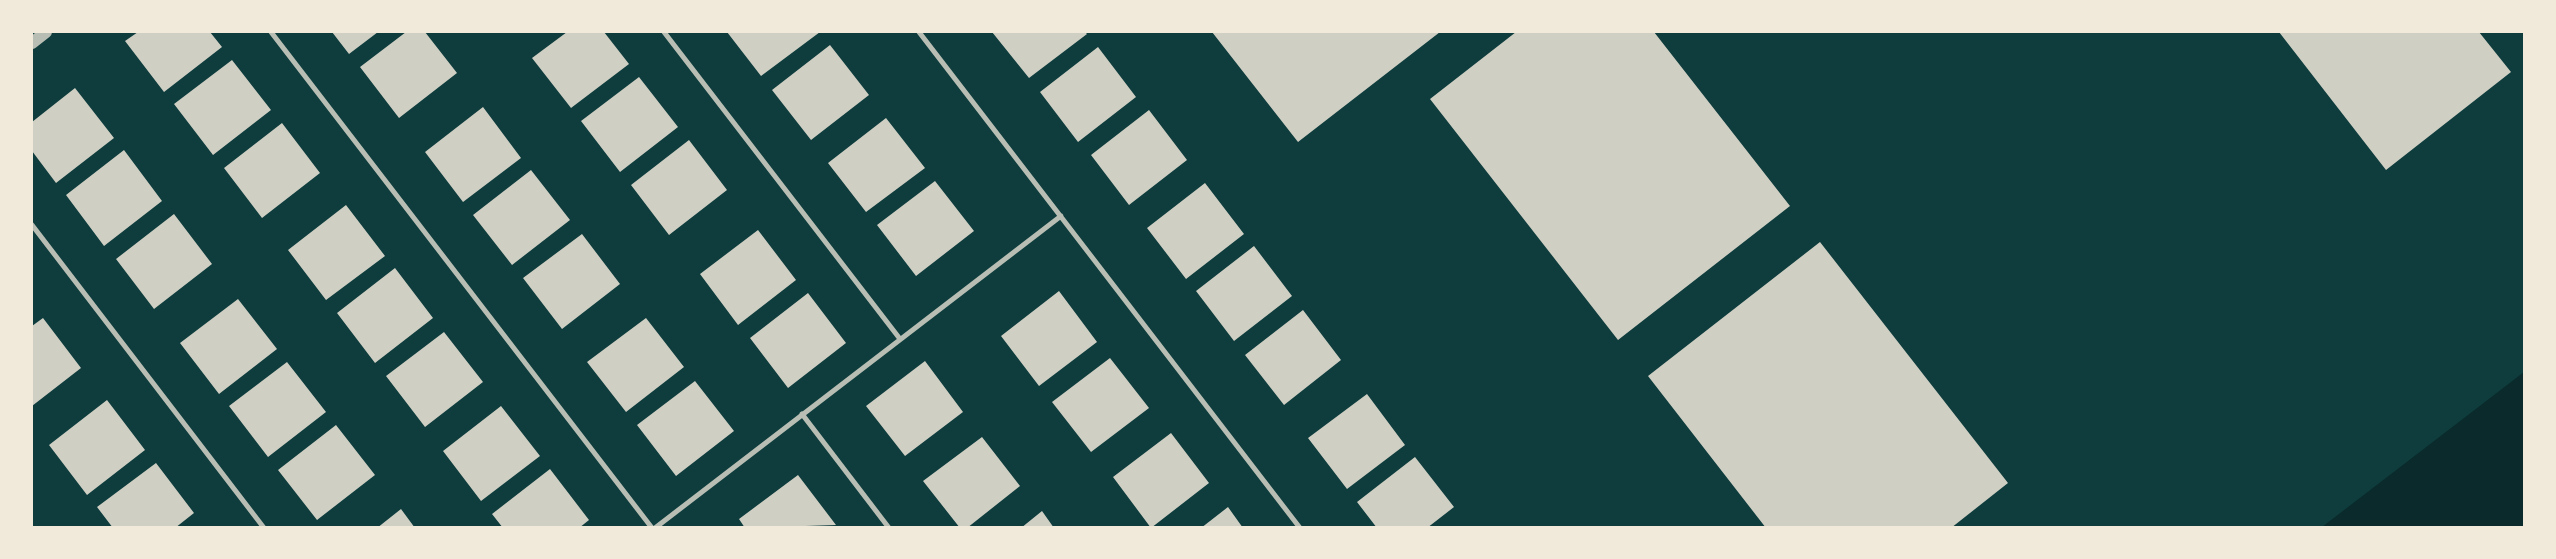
<!DOCTYPE html>
<style>
body{margin:0}
#map{position:relative;width:2556px;height:559px;overflow:hidden;background:#0f3d3e;font-family:Rubik,sans-serif}
canvas{display:block}
.frame{position:absolute;inset:0;border:33px solid #f1e9da;pointer-events:none}
</style>
<div id="map">
<canvas width="2556" height="559"></canvas>
<div class="frame"></div>
</div>
<script>
const ctx = document.querySelector('canvas').getContext('2d');
ctx.lineJoin = 'round';
function paint(path, color) { ctx.fillStyle = color; ctx.fill(path, 'evenodd'); }
const shape = rows => new Path2D(rows.map(r => 'M' + r).join(''));
function strokePath(path, color, width, dash) { ctx.strokeStyle = color; ctx.lineWidth = width; ctx.lineCap = dash ? 'butt' : 'round'; ctx.setLineDash(dash || []); ctx.stroke(path); }
paint(shape([
 [2524,372,2524,527,2322,527]
]), '#0a2a2b');
paint(shape([
 [138,32,210,32,222,47,164,92,125,41],
 [332,32,378,32,349,54],
 [406,32,425,32,457,73,399,118,360,67],
 [567,32,604,32,629,64,571,108,532,58],
 [727,32,820,32,761,76],
 [992,32,1085,32,1087,34,1029,78],
 [1212,32,1440,32,1298,142],
 [1516,32,1654,32,1790,206,1618,340,1430,99],
 [2279,32,2479,32,2511,72,2386,170],
 [830,45,869,95,811,140,772,90],
 [1098,47,1136,97,1078,142,1040,92],
 [232,60,271,110,213,155,174,104],
 [639,77,678,127,620,172,581,121],
 [75,88,114,138,56,183,32,151,32,122],
 [483,107,521,158,463,202,425,152],
 [1149,110,1187,160,1129,205,1091,155],
 [886,118,925,168,866,212,828,163],
 [282,123,320,173,262,218,224,168],
 [689,140,727,190,669,235,631,185],
 [124,150,162,201,104,246,66,195],
 [531,170,570,220,512,265,473,215],
 [935,181,974,231,916,276,877,225],
 [1205,183,1244,234,1186,279,1147,228],
 [346,205,385,256,326,300,288,250],
 [174,214,212,264,154,309,116,259],
 [758,230,796,280,738,325,700,274],
 [582,234,620,284,562,329,523,278],
 [1820,242,2008,483,1951,528,1766,528,1648,376],
 [1254,246,1292,296,1234,341,1196,291],
 [395,268,433,318,375,363,337,313],
 [1059,291,1097,342,1039,386,1001,336],
 [808,293,846,343,788,388,750,338],
 [238,299,277,349,219,394,180,343],
 [1303,310,1341,360,1284,405,1245,355],
 [43,318,81,368,32,406,32,326],
 [646,318,684,367,626,412,587,362],
 [444,332,483,382,425,427,386,376],
 [1110,358,1149,408,1091,452,1052,402],
 [925,361,963,412,905,456,866,406],
 [287,362,326,412,268,457,229,406],
 [695,381,734,431,676,476,637,425],
 [1367,394,1405,445,1347,489,1308,438],
 [107,400,145,450,87,495,49,445],
 [501,406,540,456,481,501,443,451],
 [336,425,375,475,317,520,278,470],
 [1171,433,1209,483,1151,528,1113,477],
 [982,437,1020,486,967,528,960,528,923,481],
 [1415,457,1454,507,1427,528,1377,528,1357,502],
 [156,463,194,513,175,528,113,528,97,507],
 [550,469,589,520,579,528,503,528,492,514],
 [798,475,836,525,745,528,739,519],
 [1228,507,1243,528,1201,528],
 [401,509,415,528,377,528],
 [1042,511,1054,528,1021,528]
]), '#cfcfc3');
strokePath(shape([
 [271,32,652,528],
 [664,32,900,339],
 [919,32,1300,528],
 [32,225,264,528],
 [802,414,889,528],
 [655,528,1061,216]
]), '#b8beb3', 5);
strokePath(shape([
 [32,43,46,32]
]), '#b8beb3', 12);
</script>
